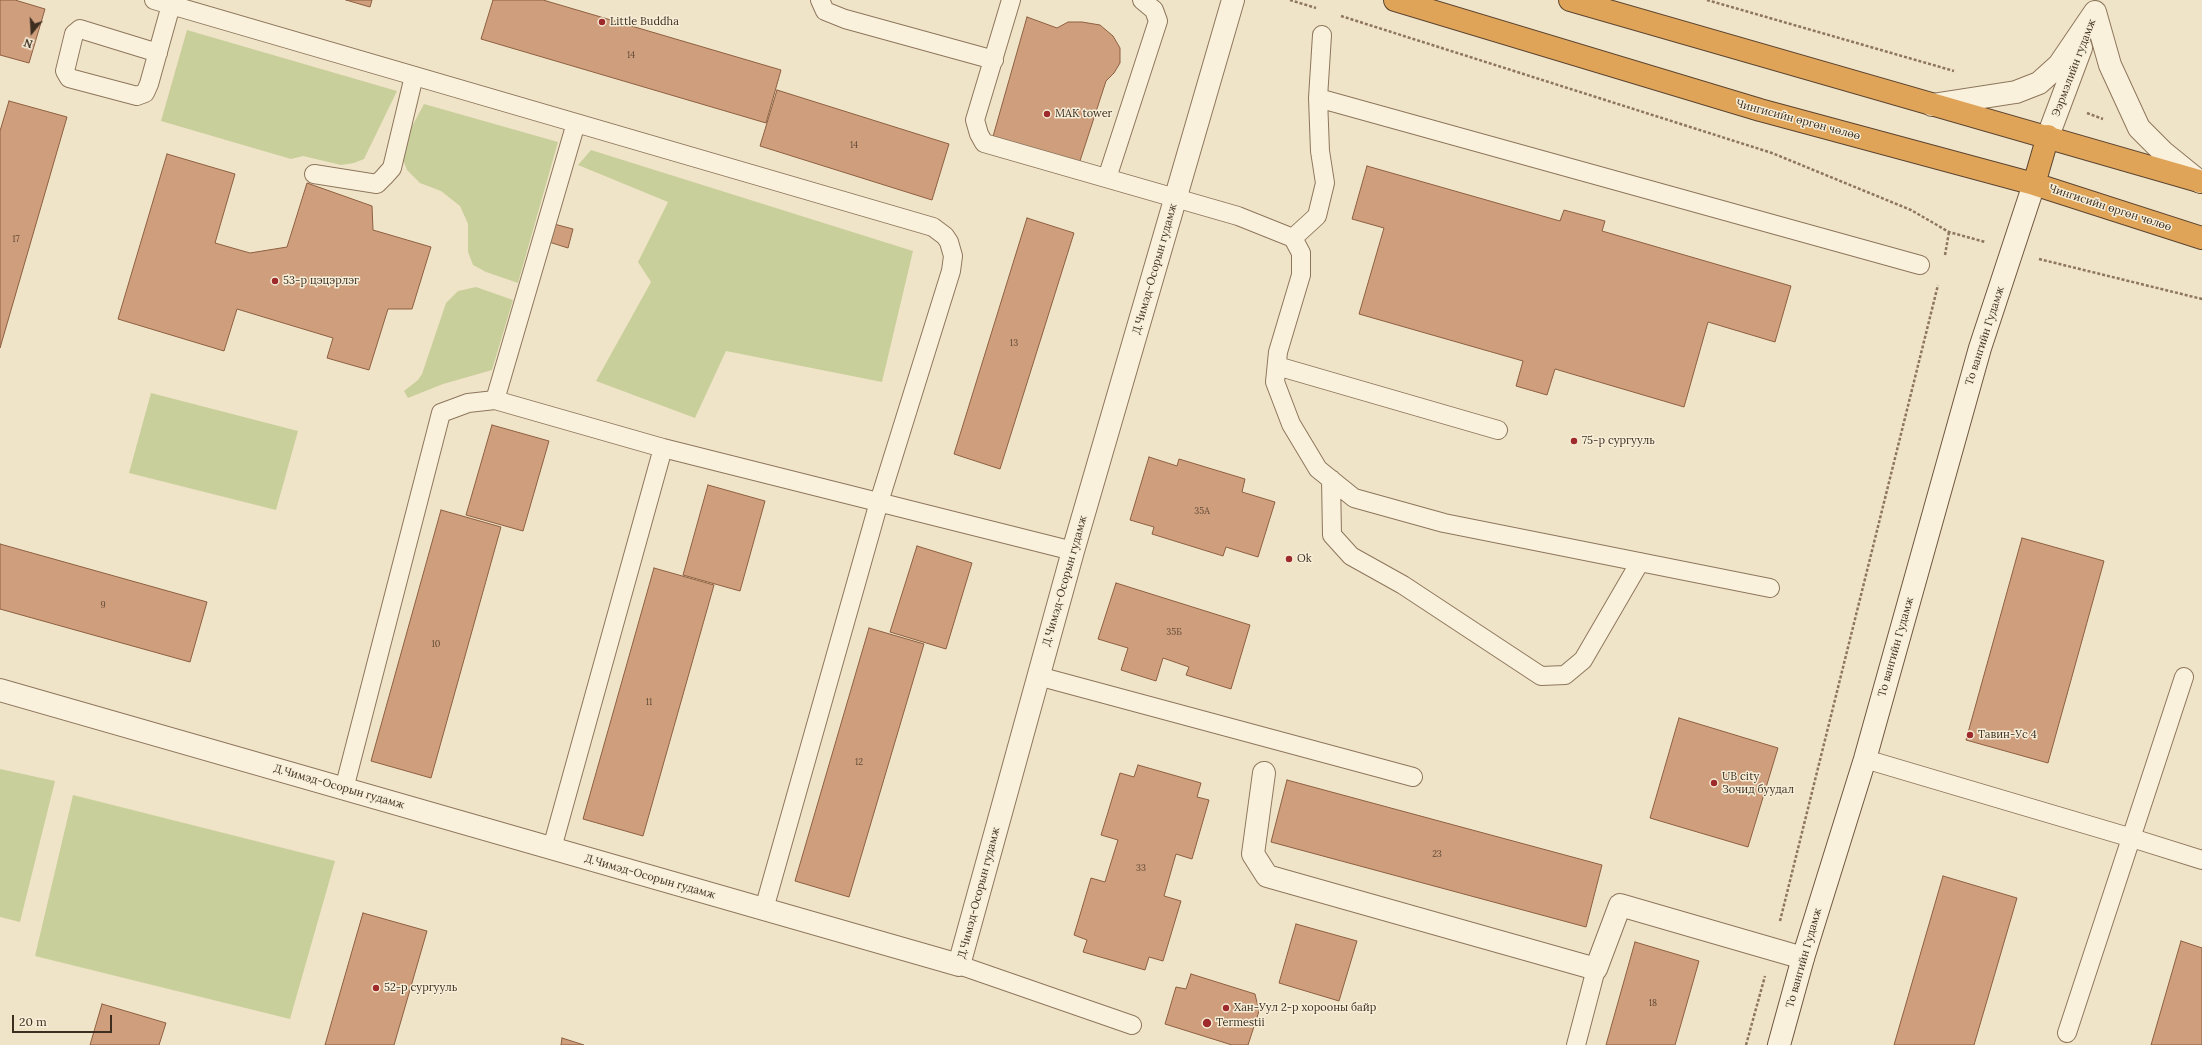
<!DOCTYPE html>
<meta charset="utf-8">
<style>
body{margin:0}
#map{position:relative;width:2202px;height:1045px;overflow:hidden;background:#f0e4c8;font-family:Lora,serif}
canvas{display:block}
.north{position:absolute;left:12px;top:12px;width:40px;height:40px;-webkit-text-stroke:3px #f7eed8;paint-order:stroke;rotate:198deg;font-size:11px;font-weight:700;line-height:16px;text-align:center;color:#3d2e20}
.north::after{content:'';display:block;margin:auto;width:14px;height:18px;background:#3d2e20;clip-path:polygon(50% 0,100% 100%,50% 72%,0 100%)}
.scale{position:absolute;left:12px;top:1015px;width:100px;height:18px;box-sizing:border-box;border:2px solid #3d2e20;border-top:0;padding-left:5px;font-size:12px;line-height:14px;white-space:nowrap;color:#3d2e20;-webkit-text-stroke:3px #f7eed8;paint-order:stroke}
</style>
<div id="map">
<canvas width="2202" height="1045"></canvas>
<div class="north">N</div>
<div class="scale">20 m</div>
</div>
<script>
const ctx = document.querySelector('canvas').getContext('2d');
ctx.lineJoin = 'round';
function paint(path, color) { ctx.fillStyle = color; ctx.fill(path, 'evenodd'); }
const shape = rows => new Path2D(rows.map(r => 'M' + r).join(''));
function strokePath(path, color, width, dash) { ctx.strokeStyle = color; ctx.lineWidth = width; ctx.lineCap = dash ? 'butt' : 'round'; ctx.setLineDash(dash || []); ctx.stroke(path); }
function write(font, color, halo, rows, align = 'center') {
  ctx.font = font + ' Lora,serif'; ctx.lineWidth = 3; ctx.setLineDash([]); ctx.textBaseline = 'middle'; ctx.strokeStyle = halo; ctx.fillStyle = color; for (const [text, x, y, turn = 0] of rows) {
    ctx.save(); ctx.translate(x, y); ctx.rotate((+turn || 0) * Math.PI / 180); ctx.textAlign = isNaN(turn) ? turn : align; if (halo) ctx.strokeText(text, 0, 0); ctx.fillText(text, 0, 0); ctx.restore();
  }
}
paint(shape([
 [187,30,397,91,364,159,354,163,341,165,303,156,291,159,161,121],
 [424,104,558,142,518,283,486,272,473,265,468,252,468,224,460,206,441,191,420,183,407,170,403,160,409,132],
 [591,150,913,251,882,382,726,351,695,418,596,381,651,282,638,262,668,202,578,165],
 [476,287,513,300,492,370,443,384,408,398,404,391,418,380,422,374,446,303,458,291],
 [151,393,298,431,276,510,129,473],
 [0,769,55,781,20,922,0,917],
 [73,795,335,861,290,1019,35,956]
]), '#c9cf9b');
const building = shape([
 [0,0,15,0,45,9,29,63,0,55,0,0],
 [346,0,372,0,370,7,346,0],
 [493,0,543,0,781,70,766,123,481,39,493,0],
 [1027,17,1057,28,1068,22,1082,22,1100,25,1113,36,1120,48,1120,63,1114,73,1106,81,1078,167,992,140,1027,17],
 [777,90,949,144,932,200,760,146,777,90],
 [9,101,67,117,0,348,0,131,9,101],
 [167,154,235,174,215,243,250,253,287,247,307,183,372,206,373,230,431,247,412,309,388,309,369,370,327,358,333,338,237,309,224,351,118,319,167,154],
 [1367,166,1560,221,1564,210,1605,221,1602,231,1791,286,1775,342,1708,322,1684,407,1555,369,1547,395,1516,386,1523,361,1359,314,1384,228,1352,219,1367,166],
 [1027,218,1074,233,1000,469,954,454,1027,218],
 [554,224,573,229,568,248,549,242,554,224],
 [492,425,549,441,523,531,466,515,492,425],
 [1149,457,1177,466,1179,459,1245,479,1242,492,1275,502,1258,557,1226,547,1223,556,1152,534,1154,527,1130,520,1149,457],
 [708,485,765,501,740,591,683,575,708,485],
 [441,510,501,527,431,778,371,761,441,510],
 [2022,538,2104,561,2048,763,1966,740,2022,538],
 [0,544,207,602,190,662,0,609,0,544],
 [917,546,972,563,946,649,890,632,917,546],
 [654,568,714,585,643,836,583,819,654,568],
 [1116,583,1250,625,1231,689,1186,675,1189,667,1163,658,1156,681,1121,670,1128,648,1098,639,1116,583],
 [869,628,924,644,849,897,795,881,869,628],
 [1679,718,1778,748,1748,847,1650,818,1679,718],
 [1138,765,1201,783,1197,797,1209,800,1192,859,1176,854,1164,896,1181,901,1163,961,1149,957,1145,970,1083,952,1087,940,1074,935,1091,878,1105,882,1118,840,1101,835,1120,773,1134,777,1138,765],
 [1287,780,1602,865,1586,927,1271,842,1287,780],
 [1943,876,2017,898,1974,1045,1894,1045,1943,876],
 [363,913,427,931,394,1045,325,1045,363,913],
 [1296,924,1357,941,1339,1001,1279,983,1296,924],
 [2181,941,2202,948,2202,1045,2151,1045,2181,941],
 [1635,942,1699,961,1675,1045,1606,1045,1635,942],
 [1191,974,1255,994,1259,1011,1248,1045,1232,1045,1165,1024,1176,987,1186,989,1191,974],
 [102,1004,166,1023,159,1045,90,1045,102,1004],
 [562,1038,584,1045,561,1045,562,1038]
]);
paint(building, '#cf9f7d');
strokePath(building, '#8d5f41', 1);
const lane = shape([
 [154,0,933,227,945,236,949,242,953,256,951,271,879,502,764,909],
 [820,0,825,11,845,19,994,60],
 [1011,0,975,120,979,134,984,143,1238,216,1293,238,1301,253,1301,275,1278,352,1275,382,1291,424,1318,469,1354,498,1444,523,1770,588],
 [158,53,80,29,74,34,65,71,69,78,137,96,145,93,149,84,171,5],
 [1318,98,1920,265],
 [314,174,377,184,384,177,392,168,414,76],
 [1107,178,1158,21,1154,10,1142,0],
 [1293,238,1317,216,1325,183,1320,151,1318,98,1322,35],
 [1277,366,1498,430],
 [495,400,576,123],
 [1331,479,1332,535,1351,556,1403,585,1541,676,1565,675,1583,660,1640,562],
 [1038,676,1413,777],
 [1865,759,2132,838,2202,860],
 [344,789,441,413,468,403,495,400,663,448,1073,551],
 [552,848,663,448],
 [959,965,1132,1025],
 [2067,1033,2184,677],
 [1576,1045,1596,969]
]);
const street = shape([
 [1932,105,2016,92,2039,83,2059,65,2095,12,2110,65,2139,128,2163,152,2200,182],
 [2048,136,2081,48],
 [0,690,959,965,1073,551,1233,0],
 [1264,773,1253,854,1267,876,1596,969,1620,905,1803,958]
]);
const secondary = shape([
 [1779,1045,1803,958,1865,759,1980,348,2034,184]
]);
const highway = shape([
 [1395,0,1760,110,2034,184,2202,238],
 [1570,0,2202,182],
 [2034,184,2048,136]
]);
strokePath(lane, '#8d765c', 20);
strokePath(street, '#8d765c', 24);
strokePath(secondary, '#6f573f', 24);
strokePath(highway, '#5b4430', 24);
strokePath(shape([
 [1290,0,1316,8],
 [1707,0,1954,71],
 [1341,16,1772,153,1911,210,1949,232,1985,242],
 [2087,113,2103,119],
 [1945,255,1949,232],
 [2039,259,2202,299],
 [1780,921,1938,285],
 [1746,1045,1765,976]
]), '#8d765c', 2.5, [3, 2]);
strokePath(lane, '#faf1dc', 18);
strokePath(street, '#faf1dc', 22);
strokePath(secondary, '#faf1dc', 22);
strokePath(highway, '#e0a458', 22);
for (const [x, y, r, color] of [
 [602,22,4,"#9e2a2b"],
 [1047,114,4,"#9e2a2b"],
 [275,281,4,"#9e2a2b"],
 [1574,441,4,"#9e2a2b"],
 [1289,559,4,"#9e2a2b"],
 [1970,735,4,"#9e2a2b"],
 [1714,783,4,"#9e2a2b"],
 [376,988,4,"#9e2a2b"],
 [1226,1008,4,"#9e2a2b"],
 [1207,1023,5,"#9e2a2b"]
]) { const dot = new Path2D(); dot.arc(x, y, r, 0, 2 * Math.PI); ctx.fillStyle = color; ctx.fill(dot); strokePath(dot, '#f7eed8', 1.5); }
write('9px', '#624a37', null, [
 ["14",631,55],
 ["14",854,145],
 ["17",16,239],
 ["13",1014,343],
 ["35А",1202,511],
 ["9",103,605],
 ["35Б",1174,632],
 ["10",436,644],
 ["11",649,702],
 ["12",859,762],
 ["23",1437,854],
 ["33",1141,868],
 ["18",1653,1003]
]);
write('11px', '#3d2e20', '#f7eed8', [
 ["Little Buddha",610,22],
 ["MAK tower",1055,114],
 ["53-р цэцэрлэг",283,281],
 ["75-р сургууль",1582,441],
 ["Ok",1297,559],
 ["Тавин-Ус 4",1978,735],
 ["UB city",1722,777],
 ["Зочид буудал",1722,790],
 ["52-р сургууль",384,988],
 ["Хан-Уул 2-р хорооны байр",1234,1008],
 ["Termestii",1216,1023]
], 'left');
write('11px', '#3d2e20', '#f7eed8', [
 ["Ээрмэлийн гудамж",2074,68,-69],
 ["Чингисийн өргөн чөлөө",1798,120,15],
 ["Чингисийн өргөн чөлөө",2110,208,18],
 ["Д.Чимэд-Осорын гудамж",1155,269,-74],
 ["То вангийн Гудамж",1985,336,-72],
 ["Д.Чимэд-Осорын гудамж",1065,581,-74],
 ["То вангийн Гудамж",1896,647,-74],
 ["Д.Чимэд-Осорын гудамж",339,787,16],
 ["Д.Чимэд-Осорын гудамж",650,877,16],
 ["Д.Чимэд-Осорын гудамж",979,893,-75],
 ["То вангийн Гудамж",1804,958,-74]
]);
</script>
